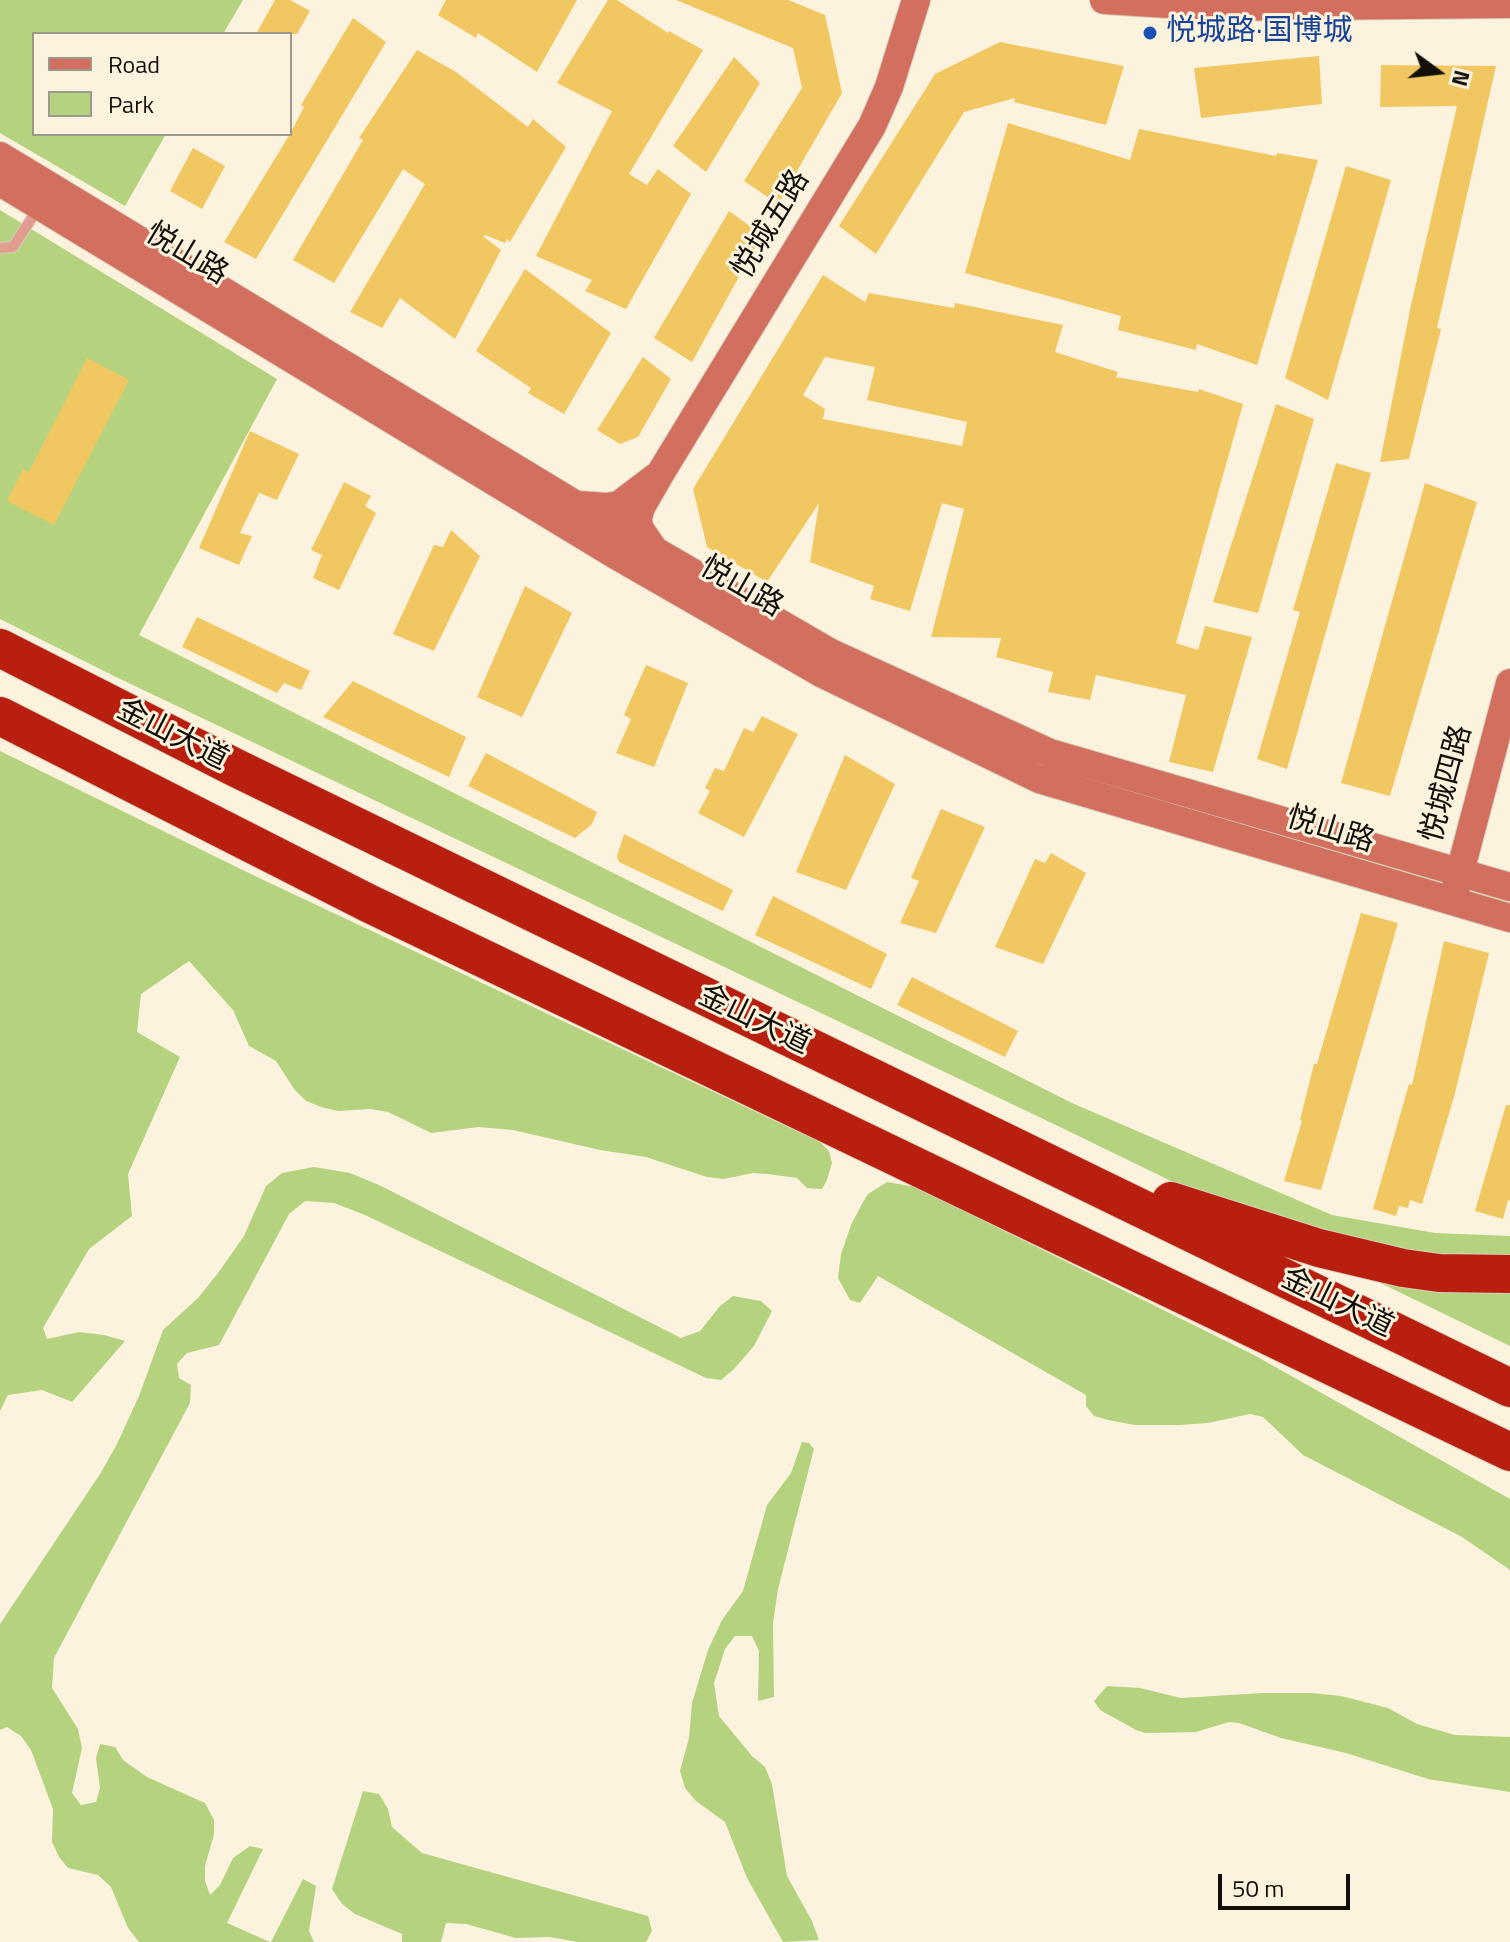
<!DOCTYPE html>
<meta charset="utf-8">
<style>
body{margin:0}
#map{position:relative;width:1510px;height:1942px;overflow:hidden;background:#fcf3de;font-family:"Titillium Web",sans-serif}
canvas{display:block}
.legend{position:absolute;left:32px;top:32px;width:260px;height:104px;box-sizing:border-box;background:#fcf3de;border:2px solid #9e9888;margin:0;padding:10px 14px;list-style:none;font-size:24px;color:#120f08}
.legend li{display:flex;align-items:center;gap:16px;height:40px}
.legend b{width:40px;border:2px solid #9e9888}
.north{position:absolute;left:1398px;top:32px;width:80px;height:80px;-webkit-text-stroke:6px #fcf3de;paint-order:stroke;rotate:105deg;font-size:22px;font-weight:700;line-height:32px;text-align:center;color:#120f08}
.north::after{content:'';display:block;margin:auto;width:28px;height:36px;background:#120f08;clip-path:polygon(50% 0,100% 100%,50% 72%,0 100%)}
.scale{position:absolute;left:1218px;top:1874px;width:132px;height:36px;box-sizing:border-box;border:4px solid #120f08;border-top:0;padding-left:10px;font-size:24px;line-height:28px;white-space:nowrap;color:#120f08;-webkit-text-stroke:6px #fcf3de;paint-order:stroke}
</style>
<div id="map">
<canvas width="1510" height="1942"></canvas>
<ul class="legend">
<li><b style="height:10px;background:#d26f5f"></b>Road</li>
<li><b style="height:22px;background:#b5d27f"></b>Park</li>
</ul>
<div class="north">N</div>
<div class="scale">50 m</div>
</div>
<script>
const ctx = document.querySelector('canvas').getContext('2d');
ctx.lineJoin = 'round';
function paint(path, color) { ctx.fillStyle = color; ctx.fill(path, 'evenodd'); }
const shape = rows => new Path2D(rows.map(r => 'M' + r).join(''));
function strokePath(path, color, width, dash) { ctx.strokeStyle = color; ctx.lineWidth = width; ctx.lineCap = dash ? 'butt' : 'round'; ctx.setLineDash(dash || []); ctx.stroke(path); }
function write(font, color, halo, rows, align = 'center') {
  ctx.font = font + ' "Titillium Web","Noto Sans SC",sans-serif'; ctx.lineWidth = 6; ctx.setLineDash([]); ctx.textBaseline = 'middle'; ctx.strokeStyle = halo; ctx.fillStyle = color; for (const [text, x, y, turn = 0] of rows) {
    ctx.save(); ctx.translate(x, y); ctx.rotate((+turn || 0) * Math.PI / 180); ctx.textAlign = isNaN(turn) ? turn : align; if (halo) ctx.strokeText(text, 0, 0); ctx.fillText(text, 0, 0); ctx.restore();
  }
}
paint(shape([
 [0,0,243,0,223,34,34,34,34,134,166,134,125,206,0,133],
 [0,210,277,379,139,635,1072,1103,1332,1215,1435,1233,1510,1236,1510,1346,1060,1127,116,677,0,619],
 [0,751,257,877,820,1142,829,1151,832,1163,827,1180,822,1189,807,1188,797,1178,767,1174,753,1173,724,1179,707,1177,646,1157,600,1150,513,1130,479,1127,431,1133,388,1112,370,1109,338,1111,321,1107,306,1101,294,1089,276,1061,249,1046,233,1010,189,961,141,994,137,1032,180,1057,128,1174,132,1216,89,1249,43,1328,47,1339,79,1332,104,1335,125,1341,72,1402,42,1390,8,1395,0,1411],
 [314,1167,350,1173,379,1185,681,1338,700,1331,720,1306,733,1296,761,1301,772,1311,754,1346,734,1369,721,1380,706,1378,365,1215,334,1203,305,1201,289,1214,219,1345,187,1353,177,1364,179,1378,191,1385,190,1403,54,1658,52,1688,78,1729,82,1748,72,1793,81,1805,96,1802,100,1788,96,1758,100,1744,115,1747,123,1760,147,1777,205,1803,214,1820,214,1834,205,1866,205,1881,210,1895,220,1885,233,1858,250,1846,263,1849,227,1923,270,1942,139,1942,128,1928,111,1887,98,1875,68,1868,59,1857,52,1842,53,1809,31,1750,21,1736,7,1727,0,1730,0,1624,100,1474,116,1446,139,1396,163,1330,198,1298,218,1273,244,1236,266,1186,282,1173],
 [887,1182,916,1187,1254,1355,1510,1499,1510,1570,1462,1537,1303,1455,1263,1417,1250,1414,1208,1423,1180,1425,1135,1425,1108,1420,1094,1416,1086,1406,1086,1395,878,1276,860,1303,850,1300,838,1278,841,1254,851,1225,863,1202,868,1194],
 [802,1442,809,1443,814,1449,778,1589,773,1623,774,1697,758,1701,759,1651,752,1636,735,1636,725,1649,714,1683,719,1716,752,1756,765,1767,772,1784,787,1876,812,1921,819,1940,783,1942,747,1878,725,1822,696,1801,685,1788,680,1771,689,1738,692,1703,708,1650,722,1620,743,1591,767,1505,791,1473],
 [1107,1686,1140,1688,1181,1698,1262,1693,1312,1693,1341,1696,1388,1708,1417,1724,1455,1735,1510,1737,1510,1792,1428,1779,1346,1753,1281,1738,1239,1723,1229,1722,1196,1732,1145,1733,1136,1730,1100,1710,1094,1701],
 [363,1791,379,1794,388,1809,392,1827,422,1853,648,1916,652,1931,646,1942,578,1942,549,1937,516,1938,466,1924,446,1923,441,1942,402,1942,402,1934,355,1914,342,1904,332,1889],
 [303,1879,316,1886,309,1931,314,1942,271,1942]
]), '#b5d27f');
paint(shape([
 [275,0,290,0,310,11,297,34,256,34],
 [446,0,577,0,537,72,478,33,476,38,438,15],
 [608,0,617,0,668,33,669,31,703,50,629,174,647,185,658,169,691,194,626,309,585,291,592,280,536,256,612,111,557,83],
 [676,0,788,0,825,15,842,93,778,204,744,181,802,88,793,48],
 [353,18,386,42,256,259,224,242,290,134,304,107,301,105],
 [1000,42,1124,66,1106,125,1014,102,1015,98,964,112,876,254,839,226,935,74],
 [417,50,456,72,528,127,533,119,566,147,510,242,507,239,505,243,485,235,484,237,501,250,455,339,400,298,382,328,350,312,425,184,403,169,334,283,293,260,363,140,359,138],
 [1319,56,1322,104,1201,118,1194,68],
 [734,57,760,83,706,172,673,146],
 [1381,65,1496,66,1437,328,1441,329,1409,459,1380,462,1411,305,1457,106,1380,107],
 [1008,123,1130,160,1139,129,1276,156,1277,153,1318,160,1257,365,1197,344,1196,350,1118,330,1121,316,965,273],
 [193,148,225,166,202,209,170,191],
 [1346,166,1391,180,1328,400,1285,378],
 [729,211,762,235,692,362,654,338],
 [525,269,611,333,564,414,528,393,531,388,476,351],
 [823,275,865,302,869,293,954,308,955,303,1063,325,1055,352,1118,372,1116,377,1198,392,1199,389,1243,404,1176,643,1198,650,1205,626,1252,637,1213,772,1169,762,1186,695,1096,675,1090,700,1048,692,1053,672,996,657,1001,638,931,637,964,509,942,503,910,611,870,599,874,586,810,562,819,503,767,582,707,547,693,489],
 [825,357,875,367,867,400,967,422,962,446,823,419,825,409,803,395],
 [643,357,671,379,638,437,620,444,597,430],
 [87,358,129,380,54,525,7,501,23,469,29,472],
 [1276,404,1314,419,1258,613,1213,602],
 [250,431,299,454,277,500,259,493,240,533,252,536,239,565,199,548],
 [1336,463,1371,473,1287,769,1257,759,1300,612,1293,610],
 [344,482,371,496,365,506,376,513,339,590,313,578,322,555,311,550],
 [1425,483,1477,502,1390,796,1341,783],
 [451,530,480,556,434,651,393,634,434,545,443,547],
 [525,586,572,613,522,717,477,697],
 [197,617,310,671,301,690,284,683,277,693,182,647],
 [646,665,688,683,654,767,616,753,631,719,624,715],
 [353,681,466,737,449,777,323,717],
 [762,716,798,734,744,837,698,813,710,791,705,788,715,768,724,771,744,728,753,732],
 [486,753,597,812,592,824,575,838,468,786],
 [845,755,895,784,846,890,796,872],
 [941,809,985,827,936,933,900,923,919,881,911,878],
 [624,834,733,890,723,911,619,862,617,856],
 [1051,853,1086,873,1043,964,995,947,1035,859,1045,863],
 [773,896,887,954,871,989,755,935],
 [1361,913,1398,923,1321,1190,1284,1181,1302,1121,1300,1120,1314,1064,1317,1064],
 [1444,941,1489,953,1454,1097,1422,1204,1410,1200,1408,1208,1399,1206,1396,1216,1373,1209,1409,1084,1412,1085],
 [912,977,1018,1031,1005,1057,897,1005],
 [1506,1105,1510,1105,1510,1201,1508,1200,1503,1219,1475,1211]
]), '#f1c761');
const lane = shape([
 [0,248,13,247,39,207]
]);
const secondary = shape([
 [1104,0,1215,7,1510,4],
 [0,156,576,505,831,653,1050,753,1510,887],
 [0,182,614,554,823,674,1039,779,1510,918],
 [660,474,872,126,889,87,916,0],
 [578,505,606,507,619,505,660,474,641,507,638,518,639,528,654,550],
 [1455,891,1510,683]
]);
const highway = shape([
 [0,648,236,768,1510,1388],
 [0,716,368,903,1510,1452],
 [1171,1201,1319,1248,1403,1268,1439,1273,1510,1274]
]);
strokePath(lane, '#d7cfbc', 12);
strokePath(secondary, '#d7cfbc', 30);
strokePath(highway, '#d7cfbc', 40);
strokePath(lane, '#e19c90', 10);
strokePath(secondary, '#d26f5f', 28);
strokePath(highway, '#b81f0e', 38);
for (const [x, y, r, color] of [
 [1150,33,8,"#1a4fb4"]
]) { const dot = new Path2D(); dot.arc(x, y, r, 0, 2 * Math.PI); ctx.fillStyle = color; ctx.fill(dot); strokePath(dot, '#fcf3de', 3); }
write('30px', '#164399', '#fcf3de', [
 ["悦城路·国博城",1166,33]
], 'left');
write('30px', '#120f08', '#fcf3de', [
 ["悦城五路",772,225,-59],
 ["悦山路",186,255,31],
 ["悦山路",741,588,30],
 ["金山大道",172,736,27],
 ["悦城四路",1448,784,-75],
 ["悦山路",1330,831,17],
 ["金山大道",754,1021,26],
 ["金山大道",1337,1304,26]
]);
</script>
